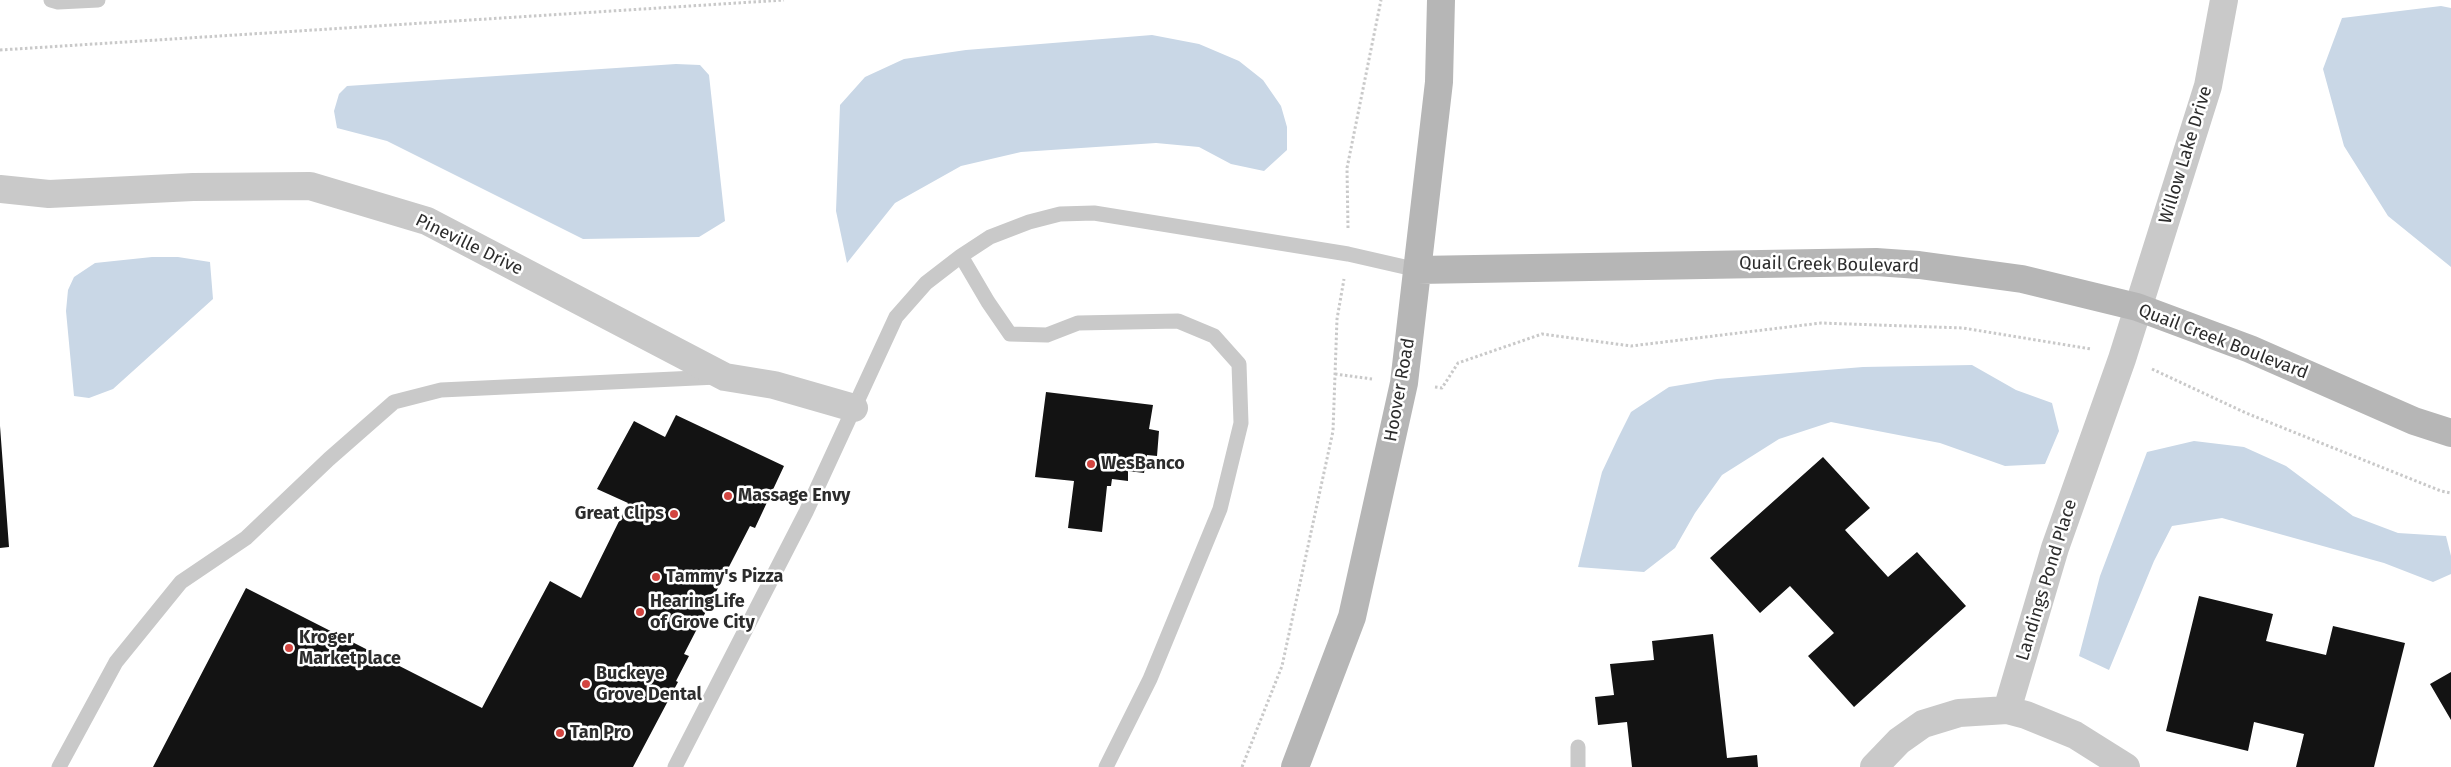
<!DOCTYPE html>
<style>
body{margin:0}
canvas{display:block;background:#fff}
</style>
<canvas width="2451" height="767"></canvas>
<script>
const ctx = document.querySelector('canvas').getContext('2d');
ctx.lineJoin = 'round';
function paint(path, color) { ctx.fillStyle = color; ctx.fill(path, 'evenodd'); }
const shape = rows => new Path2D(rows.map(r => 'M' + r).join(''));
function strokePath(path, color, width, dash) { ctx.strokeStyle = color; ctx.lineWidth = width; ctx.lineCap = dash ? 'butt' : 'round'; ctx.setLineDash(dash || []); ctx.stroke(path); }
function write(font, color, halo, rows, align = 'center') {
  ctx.font = font + ' "Fira Sans",sans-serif'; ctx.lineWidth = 5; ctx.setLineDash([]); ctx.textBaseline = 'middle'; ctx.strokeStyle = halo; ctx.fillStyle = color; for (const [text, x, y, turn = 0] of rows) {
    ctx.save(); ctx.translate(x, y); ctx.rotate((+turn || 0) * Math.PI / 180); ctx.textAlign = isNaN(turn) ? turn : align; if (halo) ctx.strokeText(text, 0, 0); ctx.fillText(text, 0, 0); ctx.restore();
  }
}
paint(shape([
 [2441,6,2451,8,2451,267,2388,216,2344,146,2323,69,2342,18],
 [1152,35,1199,44,1239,61,1263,80,1281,106,1287,127,1287,150,1264,171,1231,164,1199,147,1156,143,1021,152,961,166,895,203,847,263,836,211,840,105,865,77,904,59,966,50],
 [676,64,700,65,709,75,725,221,699,237,583,239,387,141,337,128,334,111,339,94,347,86],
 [152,257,178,257,210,262,213,299,113,389,89,398,74,396,66,311,68,290,74,277,95,263],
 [1972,365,2016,390,2052,403,2059,431,2045,464,2005,466,1940,443,1831,422,1779,439,1722,475,1695,513,1675,548,1644,572,1578,567,1602,472,1618,438,1631,412,1669,387,1717,379,1863,367],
 [2194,441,2244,447,2286,466,2353,516,2398,533,2446,536,2451,556,2451,574,2433,582,2384,563,2222,518,2172,526,2154,561,2109,670,2079,656,2100,576,2147,452]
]), '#c9d7e6');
paint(shape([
 [1046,392,1153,405,1149,429,1159,431,1157,456,1147,455,1144,473,1128,471,1128,481,1112,479,1111,486,1107,486,1102,532,1068,528,1074,481,1035,477],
 [676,415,784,466,755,528,750,526,684,654,689,656,676,681,678,682,633,767,153,767,246,588,482,708,550,581,581,598,628,503,597,489,634,421,665,437],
 [0,426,9,547,0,548],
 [1823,457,1870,508,1845,530,1888,577,1917,552,1966,606,1854,707,1808,656,1834,633,1790,586,1760,613,1710,558],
 [2199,596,2273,614,2266,641,2326,655,2333,626,2405,643,2374,767,2296,767,2304,734,2254,722,2248,751,2166,731],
 [1713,634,1727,758,1757,755,1758,767,1632,767,1627,722,1598,725,1595,697,1614,695,1610,664,1654,660,1652,641],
 [2451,672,2451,720,2430,684]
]), '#131313');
strokePath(shape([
 [0,50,784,0],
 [1348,228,1347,168,1381,0],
 [2152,369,2246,413,2441,491,2451,493],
 [1335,374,1372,379],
 [1435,387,1442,388,1458,363,1542,334,1631,346,1821,323,1963,328,2091,349],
 [1242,767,1282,666,1333,431,1337,319,1344,279]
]), '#c9c9c9', 3, [2.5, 2.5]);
strokePath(shape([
 [51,0,58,2,98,0],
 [961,256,988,302,1010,334,1047,335,1078,323,1178,321,1214,336,1239,364,1241,423,1220,509,1150,679,1106,767],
 [1578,747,1578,767],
 [59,767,116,662,181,582,246,538,329,459,394,402,441,390,717,377],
 [675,767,806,512,896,317,926,283,961,256,990,237,1029,222,1060,214,1094,213,1348,254,1418,270]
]), '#c9c9c9', 15);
strokePath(shape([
 [0,189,49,194,193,187,310,186,427,221,725,377,774,385,854,408],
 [2007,710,2026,715,2075,735,2126,767],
 [1874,767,1899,741,1923,724,1959,713,2007,710,2055,548,2122,359,2208,86,2224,0]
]), '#c9c9c9', 28);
strokePath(shape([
 [1418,270,1876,262,1919,265,2022,279,2137,307,2250,349,2414,421,2451,433],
 [1295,767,1352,617,1404,383,1439,82,1441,0]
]), '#b6b6b6', 28);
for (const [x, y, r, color] of [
 [1091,464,5,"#d24540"],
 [728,496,5,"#d24540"],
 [674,514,5,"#d24540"],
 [656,577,5,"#d24540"],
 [640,612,5,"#d24540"],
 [289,648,5,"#d24540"],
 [586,684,5,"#d24540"],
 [560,733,5,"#d24540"]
]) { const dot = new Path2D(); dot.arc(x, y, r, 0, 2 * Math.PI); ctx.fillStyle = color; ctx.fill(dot); strokePath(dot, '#fff', 2); }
write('18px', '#2c2c2c', '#fff', [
 ["Willow Lake Drive",2186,155,-73],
 ["Pineville Drive",469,245,26],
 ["Quail Creek Boulevard",1829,265,1],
 ["Quail Creek Boulevard",2223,342,21],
 ["Hoover Road",1400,390,-80],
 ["Landings Pond Place",2047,580,-73]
]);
write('bold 18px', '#2c2c2c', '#fff', [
 ["WesBanco",1101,464],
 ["Massage Envy",738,496],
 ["Great Clips",664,514,"right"],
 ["Tammy's Pizza",666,577],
 ["HearingLife",650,602],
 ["of Grove City",650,623],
 ["Kroger",299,638],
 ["Marketplace",299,659],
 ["Buckeye",596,674],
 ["Grove Dental",596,695],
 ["Tan Pro",570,733]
], 'left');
</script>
